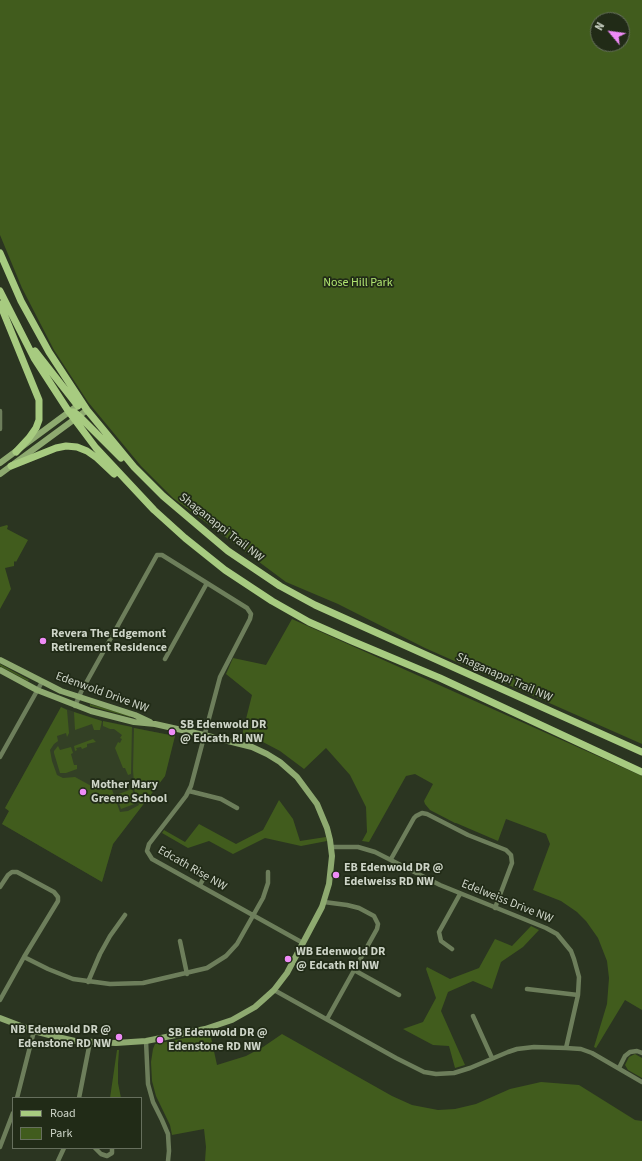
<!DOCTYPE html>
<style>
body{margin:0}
#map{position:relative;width:642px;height:1161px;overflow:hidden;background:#2b3521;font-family:"Source Sans 3",sans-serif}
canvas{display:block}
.legend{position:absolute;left:12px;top:1097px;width:130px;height:52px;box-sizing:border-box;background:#212b17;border:1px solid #666f5d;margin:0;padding:5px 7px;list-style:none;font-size:12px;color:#cdd4c7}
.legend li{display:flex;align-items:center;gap:8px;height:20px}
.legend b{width:20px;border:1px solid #666f5d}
.north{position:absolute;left:590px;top:12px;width:40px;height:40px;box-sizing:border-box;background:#212b17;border:1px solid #666f5d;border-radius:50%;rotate:299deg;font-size:11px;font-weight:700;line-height:16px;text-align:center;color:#cdd4c7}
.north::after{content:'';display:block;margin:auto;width:14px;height:18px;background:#ef8bf7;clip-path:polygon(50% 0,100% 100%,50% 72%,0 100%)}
</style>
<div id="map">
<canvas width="642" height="1161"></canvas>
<ul class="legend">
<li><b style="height:5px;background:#a7cb80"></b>Road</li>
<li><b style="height:11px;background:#415c1d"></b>Park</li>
</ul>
<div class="north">N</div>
</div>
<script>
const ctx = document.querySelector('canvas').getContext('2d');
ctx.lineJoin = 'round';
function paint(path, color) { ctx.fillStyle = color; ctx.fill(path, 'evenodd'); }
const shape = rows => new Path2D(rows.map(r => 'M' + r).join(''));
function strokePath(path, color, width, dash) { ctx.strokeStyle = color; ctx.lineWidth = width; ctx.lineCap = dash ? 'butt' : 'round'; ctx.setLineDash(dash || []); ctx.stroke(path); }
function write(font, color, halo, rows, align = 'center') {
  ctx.font = font + ' "Source Sans 3",sans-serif'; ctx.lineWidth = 3.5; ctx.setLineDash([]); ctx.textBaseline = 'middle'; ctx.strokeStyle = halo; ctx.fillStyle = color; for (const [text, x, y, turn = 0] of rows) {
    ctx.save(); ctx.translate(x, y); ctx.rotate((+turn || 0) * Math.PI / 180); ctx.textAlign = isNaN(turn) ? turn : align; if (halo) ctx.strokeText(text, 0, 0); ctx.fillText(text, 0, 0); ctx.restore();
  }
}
paint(shape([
 [61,707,99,721,175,736,165,776,113,844,102,882,2,824,9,811,5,808]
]), '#334025');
paint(shape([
 [0,0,642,0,642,744,425,648,338,604,286,582,173,498,141,466,88,402,54,350,22,288,0,235],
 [598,20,622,20,622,44,598,44],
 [7,525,8,526,7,529,28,540,16,562,15,561,14,562,14,566,5,568,11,589,0,609,0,527],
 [292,619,642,776,642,1010,625,1000,596,1048,594,1047,607,1004,609,978,607,961,598,938,586,921,577,912,561,901,533,890,550,844,546,834,506,819,498,841,456,823,455,823,430,810,425,804,424,801,433,784,415,774,406,776,369,842,362,841,367,832,366,807,350,775,326,748,304,769,280,751,261,741,242,735,252,695,226,674,233,658,266,665],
 [0,664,29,680,28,681,0,666],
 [90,704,131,716,130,717,90,706],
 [61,707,67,710,69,733,67,737,66,733,57,736,58,741,54,744,50,750,52,761,57,775,63,778,75,777,95,788,110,784,120,812,128,811,139,805,133,786,134,783,133,770,134,728,175,736,165,776,113,844,102,882,2,824,9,811,5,808],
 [74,712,102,721,100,730,94,730,92,724,75,730],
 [103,721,132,727,131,774,128,775,125,768,123,768,115,748,118,742,120,743,122,739,120,738,122,735,114,729,110,729,103,726],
 [93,739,96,742,87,744,87,747,82,749,81,747,76,748,77,750,75,751,74,746],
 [58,746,60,750,71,747,73,753,71,754,74,765,77,765,77,769,66,773,60,773,54,753,54,751],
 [132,789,137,803,121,809,116,795],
 [279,800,293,819,300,841,326,837,327,841,301,846,265,838,233,854,209,841,188,848,162,833,164,830,185,842,199,824,236,844,263,830],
 [531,926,539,930,523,947,501,962,492,989,473,981,448,992,441,1011,465,1065,455,1068,449,1046,433,1045,403,1029,423,1022,436,998,426,969,427,967,450,979,479,968,495,939,512,946],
 [210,1033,217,1065,246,1056,263,1047,282,1034,392,1096,412,1105,438,1110,455,1109,476,1104,510,1089,541,1082,579,1085,635,1120,642,1121,642,1161,205,1161,206,1147,204,1129,172,1135,170,1125,156,1096,152,1081,151,1062,153,1049,155,1044],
 [117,1050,119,1050,118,1064,118,1083,121,1098,110,1098],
 [635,1054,642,1058,642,1078,628,1070,625,1065,629,1057]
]), '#415c1d');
strokePath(shape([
 [0,411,0,429],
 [165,659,207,583],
 [75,706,81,692,157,555,162,555,247,608,251,614,250,619,220,677,191,786,186,796,149,844,147,851,152,859,303,943],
 [0,757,42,682],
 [189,791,221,799,237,808],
 [391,859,414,818,416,816,422,813,427,814,468,835,506,850,511,855,512,863,495,908],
 [200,885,206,874],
 [0,887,8,875,12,872,17,872,54,892,58,897,58,901,24,957,0,1000],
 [324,902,347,905,359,908,374,916,378,924,377,929,327,1019],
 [180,941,187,974],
 [452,949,441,941,439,932,460,894],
 [24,957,48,969,73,979,110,984,143,983,207,968,226,956,237,944,263,898,268,883,268,872],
 [354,970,399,995],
 [88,982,100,954,110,936,125,915],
 [527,989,578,995],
 [274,990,396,1058,424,1072,436,1074,454,1073,470,1068,508,1052,517,1049,534,1047,566,1048,578,995,579,977,574,959,571,951,557,934,546,928,440,885,375,852,358,847,331,847],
 [473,1016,492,1058],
 [146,1041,148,1084,153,1102,162,1120,168,1134,169,1151,168,1161],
 [566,1048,581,1049,592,1053,642,1082],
 [619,1068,625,1056,630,1052,637,1051,642,1053],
 [17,1098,34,1031],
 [79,1098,90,1042],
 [0,1147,13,1113],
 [95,1148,101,1154,107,1156,112,1153,112,1148],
 [58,1161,64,1148]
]), '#6d7e5b', 4.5);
strokePath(shape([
 [0,463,81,403],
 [0,474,87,410],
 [0,660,61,691,135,715,150,722],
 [0,670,37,690,91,711,134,722,155,724,204,735,252,747,267,754,280,762,297,777,317,804,327,828,330,840,332,856,329,884,322,907,287,973,274,990,264,999,255,1007,232,1020,205,1029,166,1037,146,1041,116,1043,75,1041,53,1036,34,1031,0,1018]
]), '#8eaa70', 6);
strokePath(shape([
 [0,253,21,301,49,352,87,410,134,467,163,496,228,551,280,586,315,605,642,752],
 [0,291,34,358,69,412,96,448,154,510,185,538,225,570,272,601,309,622,352,641,440,678,642,772],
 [0,304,39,400,39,420,36,428,29,438,16,452],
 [35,351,78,406],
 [70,412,74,412,79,416,121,458],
 [11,466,56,448,66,446,77,447,87,451,97,458,114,474]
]), '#a7cb80', 7);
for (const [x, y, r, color] of [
 [43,641,4,"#ef8bf7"],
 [172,732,4,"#ef8bf7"],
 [83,792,4,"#ef8bf7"],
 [336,875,4,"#ef8bf7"],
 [288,959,4,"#ef8bf7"],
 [119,1037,4,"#ef8bf7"],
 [160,1040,4,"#ef8bf7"]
]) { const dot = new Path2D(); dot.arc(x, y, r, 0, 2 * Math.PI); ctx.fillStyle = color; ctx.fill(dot); strokePath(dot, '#212b17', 1.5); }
write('12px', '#b0e571', '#212b17', [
 ["Nose Hill Park",358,283]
]);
write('12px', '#cdd4c7', '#212b17', [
 ["Shaganappi Trail NW",221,528,38],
 ["Shaganappi Trail NW",504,678,24],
 ["Edenwold Drive NW",102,693,20],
 ["Edcath Rise NW",192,869,30],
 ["Edelweiss Drive NW",507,902,22]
]);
write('bold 12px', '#cdd4c7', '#212b17', [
 ["Revera The Edgemont",51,634],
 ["Retirement Residence",51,648],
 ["SB Edenwold DR",180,725],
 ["@ Edcath RI NW",180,739],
 ["Mother Mary",91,785],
 ["Greene School",91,799],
 ["EB Edenwold DR @",344,868],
 ["Edelweiss RD NW",344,882],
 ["WB Edenwold DR",296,952],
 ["@ Edcath RI NW",296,966],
 ["NB Edenwold DR @",111,1030,"right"],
 ["Edenstone RD NW",111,1044,"right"],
 ["SB Edenwold DR @",168,1033],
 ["Edenstone RD NW",168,1047]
], 'left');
</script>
